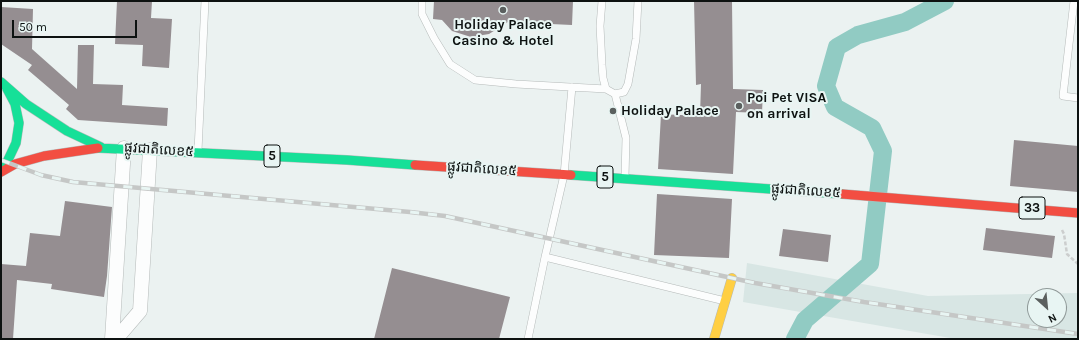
<!DOCTYPE html>
<meta charset="utf-8">
<style>
body{margin:0}
#map{position:relative;width:1079px;height:340px;overflow:hidden;background:#ebf2f1;font-family:Karla,sans-serif}
canvas{display:block}
.frame{position:absolute;inset:0;border:2px solid #0d1211;pointer-events:none}
.north{position:absolute;left:1027px;top:288px;width:40px;height:40px;box-sizing:border-box;background:#e8f5f3;border:1px solid #909a99;border-radius:50%;rotate:153deg;font-size:11px;font-weight:700;line-height:16px;text-align:center;color:#0d1211}
.north::after{content:'';display:block;margin:auto;width:14px;height:18px;background:#5b605f;clip-path:polygon(50% 0,100% 100%,50% 72%,0 100%)}
.scale{position:absolute;left:12px;top:20px;width:125px;height:18px;box-sizing:border-box;border:2px solid #0d1211;border-top:0;padding-left:5px;font-size:12px;line-height:14px;white-space:nowrap;color:#0d1211;-webkit-text-stroke:3px #e8f5f3;paint-order:stroke}
</style>
<div id="map">
<canvas width="1079" height="340"></canvas>
<div class="frame"></div>
<div class="north">N</div>
<div class="scale">50 m</div>
</div>
<script>
const ctx = document.querySelector('canvas').getContext('2d');
ctx.lineJoin = 'round';
function paint(path, color) { ctx.fillStyle = color; ctx.fill(path, 'evenodd'); }
const shape = rows => new Path2D(rows.map(r => 'M' + r).join(''));
function strokePath(path, color, width, dash) { ctx.strokeStyle = color; ctx.lineWidth = width; ctx.lineCap = dash ? 'butt' : 'round'; ctx.setLineDash(dash || []); ctx.stroke(path); }
function write(font, color, halo, rows, align = 'center') {
  ctx.font = font + ' Karla,"Noto Sans Khmer",sans-serif'; ctx.lineWidth = 4; ctx.setLineDash([]); ctx.textBaseline = 'middle'; ctx.strokeStyle = halo; ctx.fillStyle = color; for (const [text, x, y, turn = 0] of rows) {
    ctx.save(); ctx.translate(x, y); ctx.rotate((+turn || 0) * Math.PI / 180); ctx.textAlign = isNaN(turn) ? turn : align; if (halo) ctx.strokeText(text, 0, 0); ctx.fillText(text, 0, 0); ctx.restore();
  }
}
paint(shape([
 [747,263,928,296,1078,293,1078,339,956,339,743,302],
 [1035,296,1059,296,1059,320,1035,320]
]), '#d8e6e4');
strokePath(shape([
 [795,339,805,320,870,264,883,151,872,128,835,107,826,86,837,47,858,35,905,22,945,1]
]), '#91cbc3', 18);
paint(shape([
 [117,1,152,1,151,18,172,19,169,68,142,66,143,45,115,44],
 [434,1,573,1,572,25,508,22,489,34,471,37,452,31,442,20,433,19],
 [694,1,732,1,733,89,763,90,762,113,736,112,733,174,658,169,661,114,700,116,701,84,696,85],
 [1,7,33,9,32,49,77,89,78,45,94,45,93,84,123,85,122,105,168,108,167,126,78,120,66,109,69,105,28,70,32,65,1,44],
 [1014,140,1078,146,1078,192,1010,186],
 [657,194,732,199,729,258,654,255],
 [65,201,112,207,107,276,104,297,51,289,52,284,17,280,13,339,1,339,1,264,26,266,30,233,60,236],
 [986,228,1055,236,1052,258,983,250],
 [783,229,831,235,828,262,779,256],
 [392,268,510,297,499,339,374,339]
]), '#958e91');
const lane = shape([
 [422,1,422,14,434,38,450,64,475,80,516,84,606,89],
 [602,1,600,26,602,65,603,78,606,89,615,94,624,92,628,84,636,39,638,1],
 [1074,1,1063,96,1078,98],
 [615,94,626,138,625,177],
 [198,151,205,1],
 [545,257,725,301],
 [528,339,545,257,564,175,572,87]
]);
const street = shape([
 [112,339,124,148],
 [116,339,140,311,150,150]
]);
const fast = shape([
 [1,82,26,104,67,131,101,147],
 [98,148,347,160,415,165],
 [1,168,7,162,16,143,19,123,15,104,7,89],
 [571,175,842,194]
]);
const slow = shape([
 [714,339,732,278]
]);
const jam = shape([
 [415,165,571,175],
 [1,172,15,164,44,156,98,148],
 [842,194,1078,213]
]);
strokePath(lane, '#b5bab9', 8);
strokePath(street, '#b5bab9', 15);
strokePath(fast, '#b5bab9', 10);
strokePath(slow, '#b5bab9', 10);
strokePath(jam, '#b5bab9', 10);
strokePath(shape([
 [1062,230,1064,234,1067,254,1078,264]
]), '#cccece', 2.5, [4, 2]);
strokePath(lane, '#fcfdfd', 7);
strokePath(street, '#fcfdfd', 14);
strokePath(fast, '#16e098', 9);
strokePath(slow, '#ffcf43', 9);
strokePath(jam, '#f24e42', 9);
const rail = shape([
 [1,160,41,175,73,182,410,212,445,216,755,283,864,302,1078,334]
]);
strokePath(rail, '#c5c7c6', 4.5);
strokePath(rail, '#e8f5f3', 3, [9]);
for (const [x, y, r, color] of [
 [503,10,4,"#5b605f"],
 [739,106,4,"#5b605f"],
 [613,111,4,"#5b605f"]
]) { const dot = new Path2D(); dot.arc(x, y, r, 0, 2 * Math.PI); ctx.fillStyle = color; ctx.fill(dot); strokePath(dot, '#e8f5f3', 1.5); }
for (const [x, y, w] of [
 [272,156,16],
 [605,177,16],
 [1032,208,26]
]) { const box = new Path2D(); box.roundRect(x - w / 2, y - 11, w, 22, 3); ctx.fillStyle = '#e8f5f3'; ctx.fill(box); strokePath(box, '#0d1211', 1); }
write('bold 13px', '#0d1211', null, [
 ["5",272,156],
 ["5",605,177],
 ["33",1032,208]
]);
write('bold 14px', '#0d1211', '#e8f5f3', [
 ["Holiday Palace",503,25,"center"],
 ["Casino & Hotel",503,41,"center"],
 ["Poi Pet VISA",747,98],
 ["on arrival",747,114],
 ["Holiday Palace",621,111]
], 'left');
write('14px', '#0d1211', '#e8f5f3', [
 ["ផ្លូវជាតិលេខ៥",159,150,4],
 ["ផ្លូវជាតិលេខ៥",482,169,4],
 ["ផ្លូវជាតិលេខ៥",806,191,4]
]);
</script>
